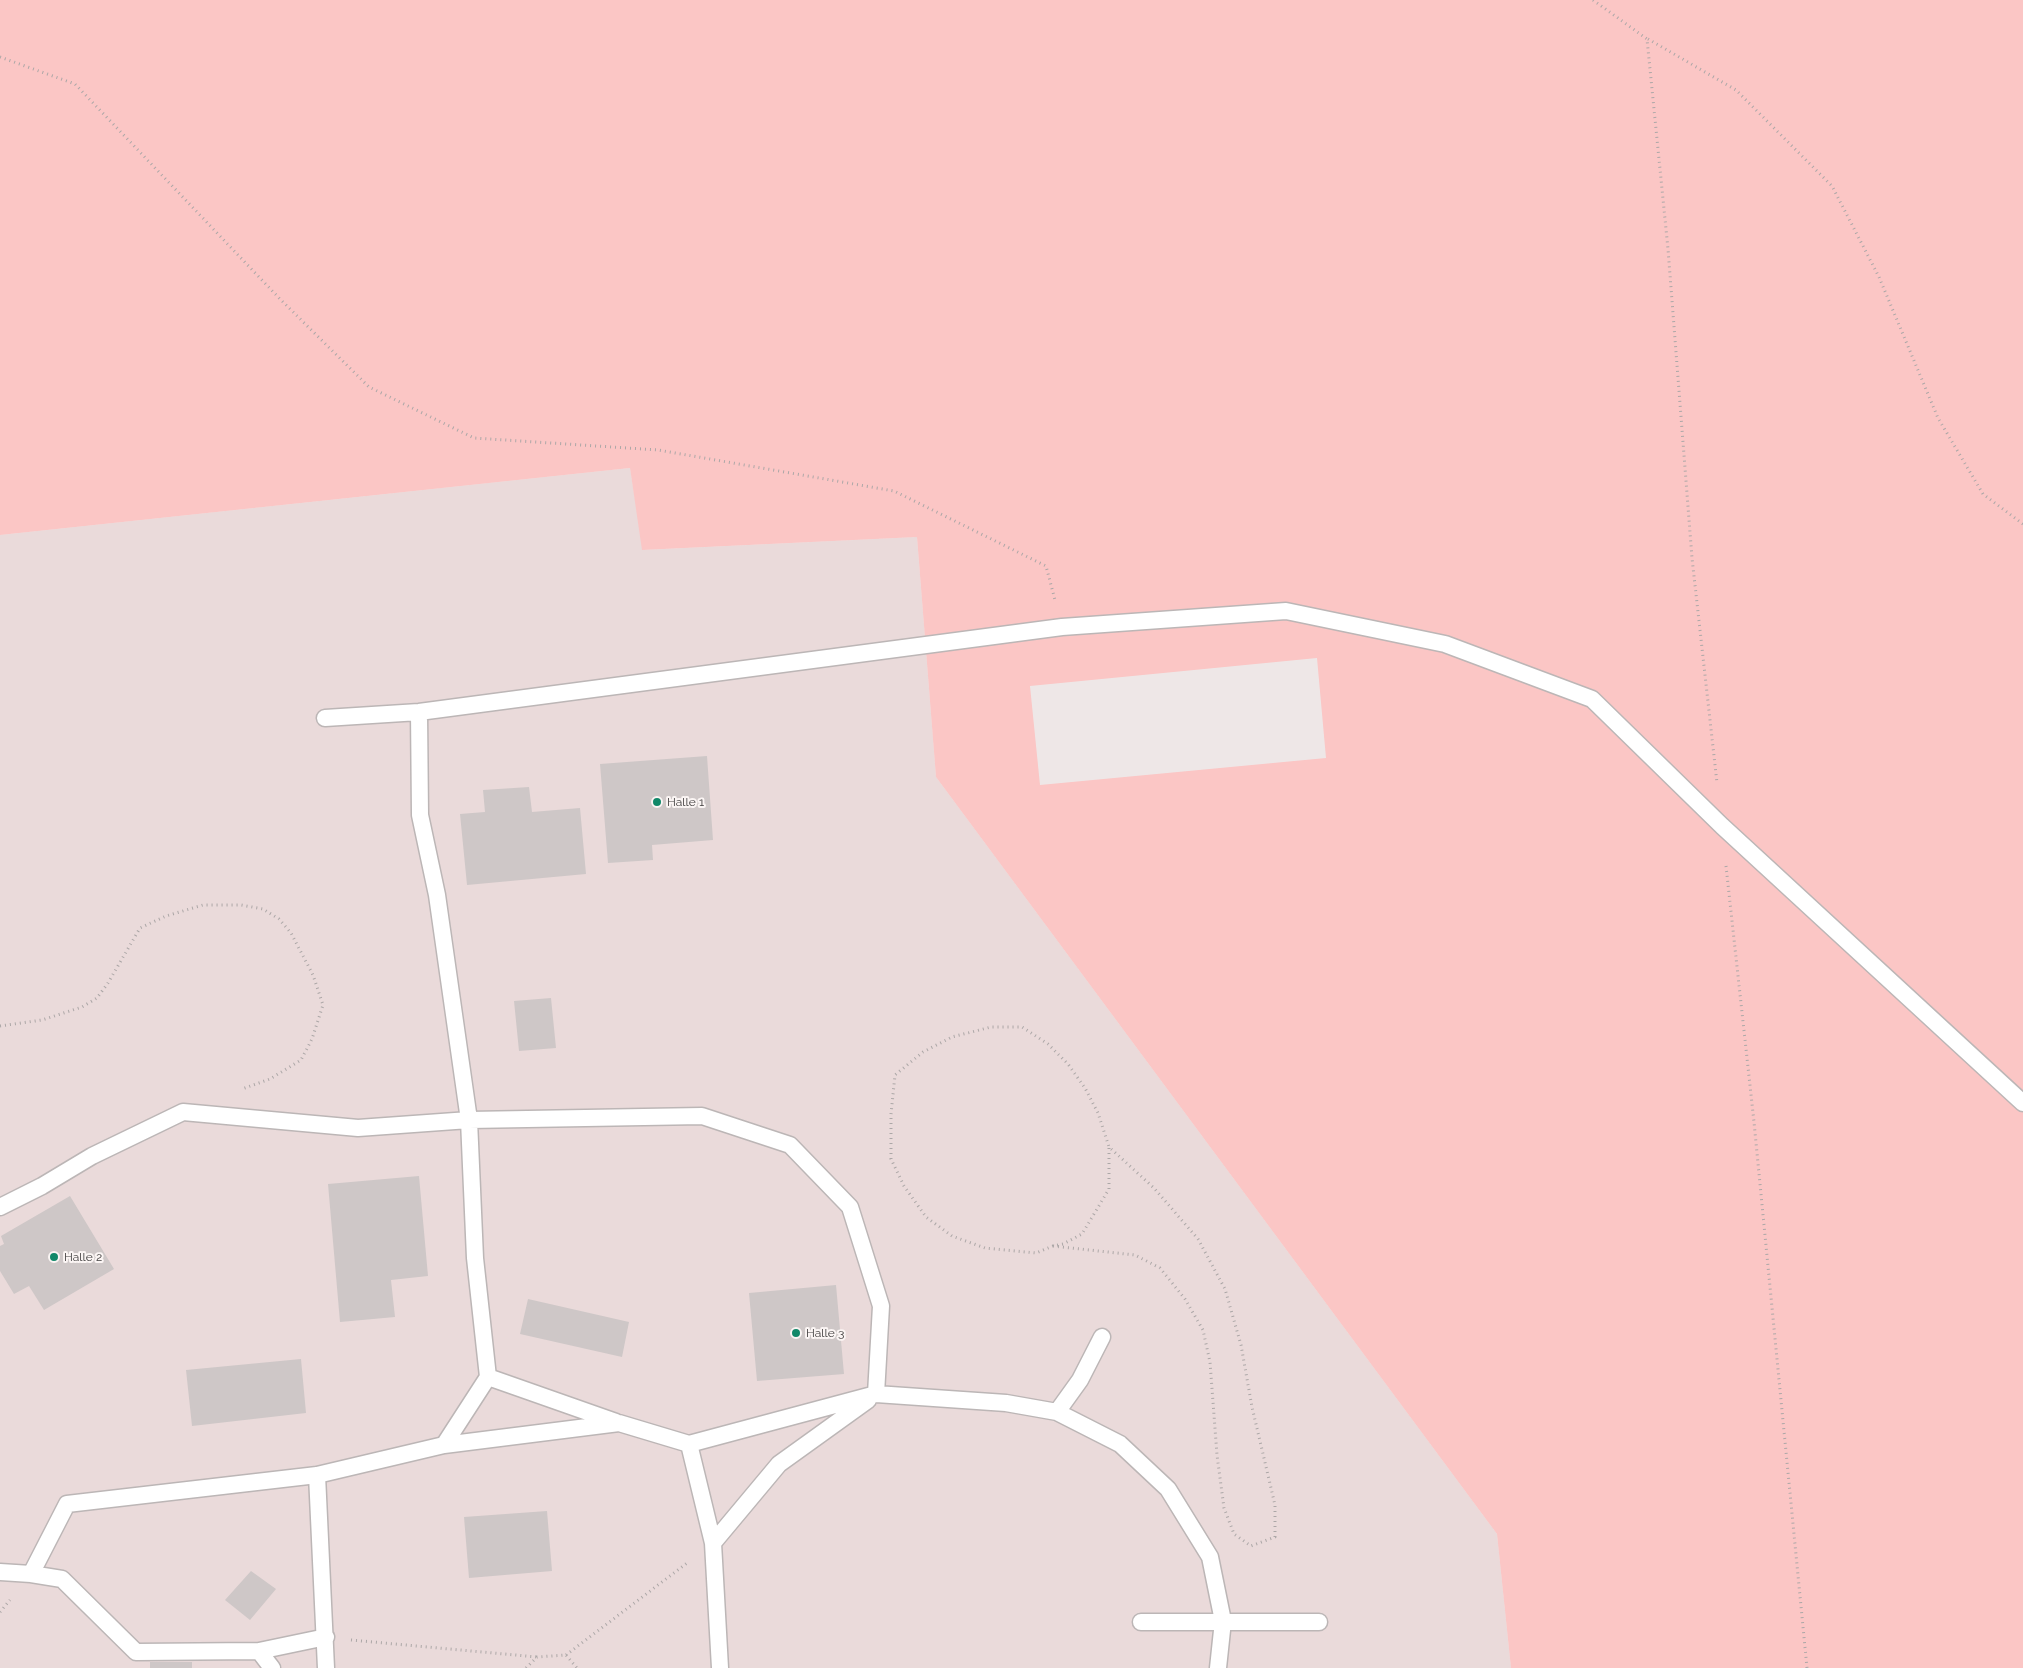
<!DOCTYPE html>
<style>
body{margin:0}
canvas{display:block;background:#eee7e7}
</style>
<canvas width="2023" height="1668"></canvas>
<script>
const ctx = document.querySelector('canvas').getContext('2d');
ctx.lineJoin = 'round';
function paint(path, color) { ctx.fillStyle = color; ctx.fill(path, 'evenodd'); }
const shape = rows => new Path2D(rows.map(r => 'M' + r).join(''));
function strokePath(path, color, width, dash) { ctx.strokeStyle = color; ctx.lineWidth = width; ctx.lineCap = dash ? 'butt' : 'round'; ctx.setLineDash(dash || []); ctx.stroke(path); }
function write(font, color, halo, rows, align = 'center') {
  ctx.font = font + ' Raleway,sans-serif'; ctx.lineWidth = 4; ctx.setLineDash([]); ctx.textBaseline = 'middle'; ctx.strokeStyle = halo; ctx.fillStyle = color; for (const [text, x, y, turn = 0] of rows) {
    ctx.save(); ctx.translate(x, y); ctx.rotate((+turn || 0) * Math.PI / 180); ctx.textAlign = isNaN(turn) ? turn : align; if (halo) ctx.strokeText(text, 0, 0); ctx.fillText(text, 0, 0); ctx.restore();
  }
}
paint(shape([
 [630,468,643,550,917,537,936,777,1497,1534,1511,1668,0,1668,0,535]
]), '#eadada');
paint(shape([
 [0,0,2023,0,2023,1668,1511,1668,1497,1534,936,777,917,537,642,550,630,468,0,535],
 [1317,658,1326,758,1040,785,1030,686]
]), '#fbc6c5');
paint(shape([
 [707,756,713,840,652,845,653,860,608,863,600,764],
 [529,787,532,812,580,808,586,874,467,885,460,814,485,812,483,790],
 [551,998,556,1048,519,1051,514,1001],
 [419,1176,428,1276,391,1280,395,1317,340,1322,328,1184],
 [70,1196,114,1269,44,1310,29,1286,14,1294,0,1271,0,1246,4,1244,1,1236],
 [836,1285,844,1374,757,1381,749,1293],
 [528,1299,629,1322,622,1357,520,1334],
 [301,1359,306,1413,192,1426,186,1370],
 [547,1511,552,1571,469,1578,464,1517],
 [251,1571,276,1589,250,1620,225,1600],
 [150,1662,192,1662,192,1668,150,1668]
]), '#cec7c7');
const lane = shape([
 [419,712,420,815,437,895,469,1120,702,1116,790,1145,850,1207,881,1306,876,1394,1006,1403,1057,1412,1120,1444,1168,1489,1210,1557,1223,1621,1218,1668],
 [325,718,419,712,1062,627,1286,611,1445,644,1592,699,1722,826,2023,1103],
 [0,1207,42,1186,92,1156,183,1112,358,1128,469,1120,475,1258,488,1377,616,1422],
 [1057,1412,1080,1380,1102,1337],
 [689,1444,713,1543],
 [444,1445,488,1377],
 [317,1475,326,1668],
 [0,1572,31,1574,67,1504,317,1475,444,1445,619,1423,689,1444,876,1394],
 [31,1574,62,1579,136,1652,259,1651,326,1637],
 [1141,1622,1319,1622],
 [259,1651,272,1668],
 [720,1668,713,1543,779,1464,868,1400]
]);
strokePath(lane, '#bcb6b6', 19);
strokePath(shape([
 [1593,0,1647,39,1668,249,1692,558,1717,783],
 [1648,39,1736,90,1832,186,1879,277,1938,418,1983,494,2023,524],
 [0,57,75,84,280,299,369,387,474,438,658,450,894,491,1046,566,1055,600],
 [1726,866,1754,1122,1807,1668],
 [0,1026,42,1020,82,1007,97,998,108,983,140,928,166,916,203,905,241,905,263,909,279,919,291,933,313,975,323,1005,312,1039,301,1060,270,1079,242,1089],
 [1053,1246,1135,1255,1160,1268,1185,1299,1203,1330,1210,1362,1217,1455,1224,1508,1234,1534,1251,1546,1275,1537,1275,1505,1252,1407,1241,1345,1225,1289,1198,1239,1154,1188,1109,1147,1109,1189,1082,1234,1063,1244,1053,1246,1036,1253,985,1248,952,1236,926,1217,904,1186,891,1159,891,1114,895,1075,923,1052,952,1037,991,1027,1022,1027,1048,1044,1068,1064,1085,1088,1098,1113,1109,1147],
 [0,1612,10,1600],
 [351,1640,537,1657],
 [566,1655,687,1563],
 [526,1668,537,1657,566,1655,577,1668]
]), '#aca7a7', 3, [1, 4]);
strokePath(lane, '#fff', 16);
for (const [x, y, r, color] of [
 [657,802,5,"#118869"],
 [54,1257,5,"#118869"],
 [796,1333,5,"#118869"]
]) { const dot = new Path2D(); dot.arc(x, y, r, 0, 2 * Math.PI); ctx.fillStyle = color; ctx.fill(dot); strokePath(dot, '#fbf5f4', 2); }
write('12px', '#3e3c3c', '#fbf5f4', [
 ["Halle 1",667,802],
 ["Halle 2",64,1257],
 ["Halle 3",806,1333]
], 'left');
</script>
